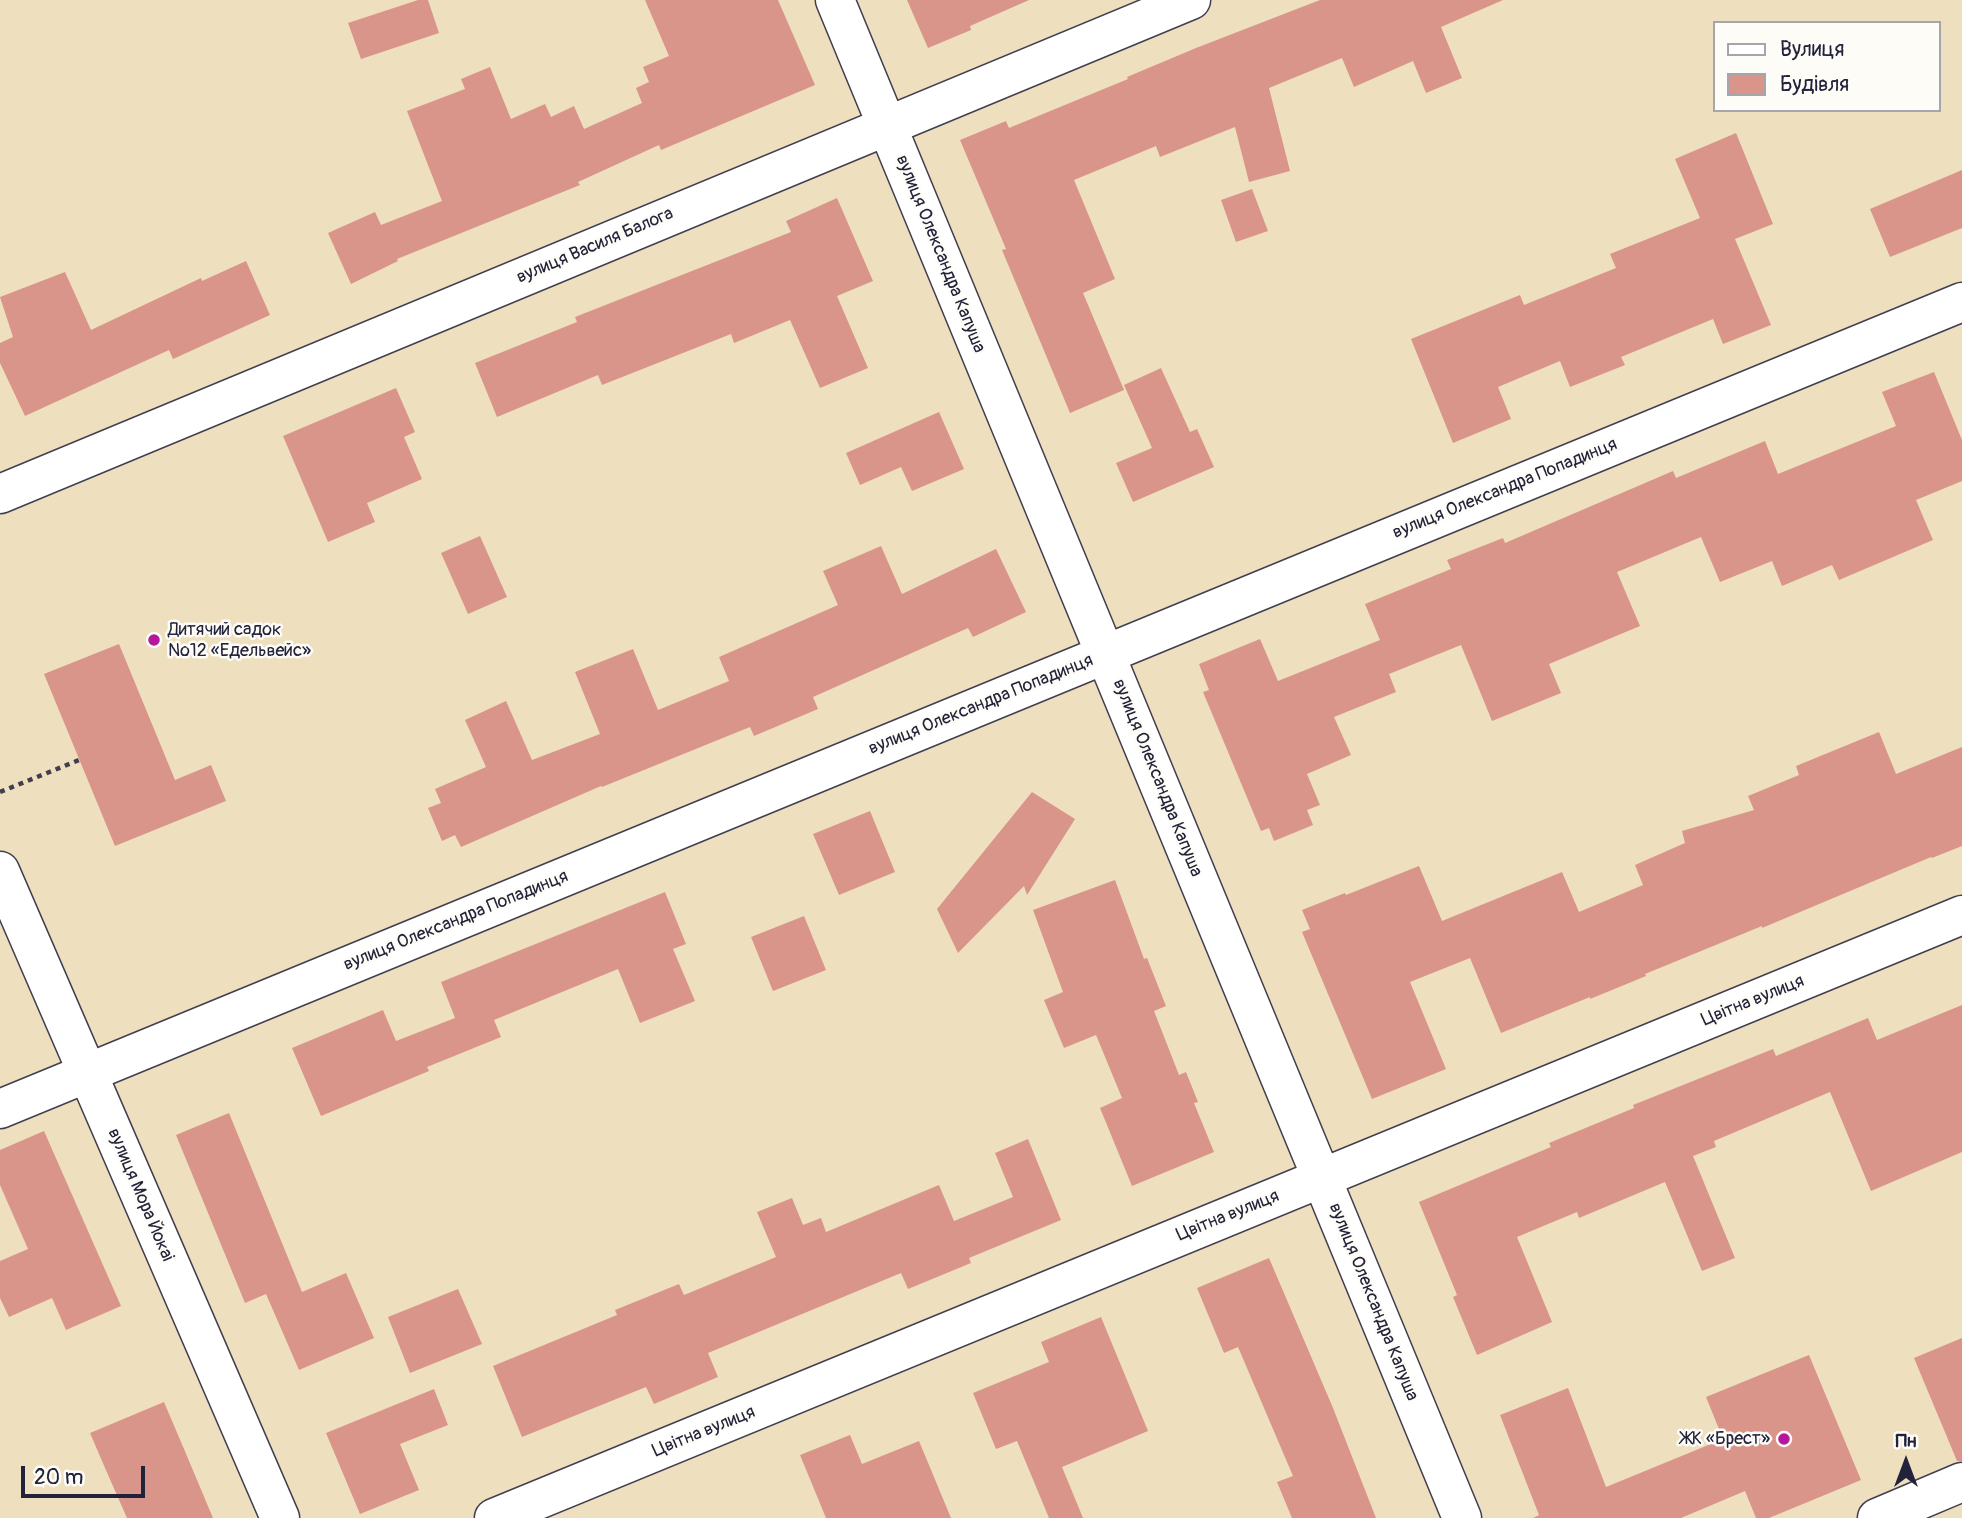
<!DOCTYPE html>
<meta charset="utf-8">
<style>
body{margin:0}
#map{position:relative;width:1962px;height:1518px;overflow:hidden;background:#eedfbe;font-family:Pangolin,sans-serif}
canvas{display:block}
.legend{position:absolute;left:1713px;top:21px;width:228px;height:91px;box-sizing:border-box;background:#fdfcf7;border:2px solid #a5a5ac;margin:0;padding:9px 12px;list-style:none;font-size:21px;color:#22223b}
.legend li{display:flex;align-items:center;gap:14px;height:35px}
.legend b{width:35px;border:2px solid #a5a5ac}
.north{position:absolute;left:1871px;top:1427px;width:70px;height:70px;-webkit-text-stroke:5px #fdfcf7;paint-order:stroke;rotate:0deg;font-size:19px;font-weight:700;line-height:28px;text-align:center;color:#22223b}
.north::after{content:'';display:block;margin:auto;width:24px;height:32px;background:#22223b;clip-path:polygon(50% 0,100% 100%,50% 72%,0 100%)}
.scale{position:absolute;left:21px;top:1466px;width:124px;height:32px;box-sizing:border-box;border:4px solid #22223b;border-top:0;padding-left:9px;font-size:21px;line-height:24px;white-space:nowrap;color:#22223b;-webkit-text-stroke:5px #fdfcf7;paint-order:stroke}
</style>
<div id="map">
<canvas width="1962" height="1518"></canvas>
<ul class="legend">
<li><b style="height:9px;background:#fff"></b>Вулиця</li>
<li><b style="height:19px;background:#da958b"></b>Будівля</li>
</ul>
<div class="north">Пн</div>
<div class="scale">20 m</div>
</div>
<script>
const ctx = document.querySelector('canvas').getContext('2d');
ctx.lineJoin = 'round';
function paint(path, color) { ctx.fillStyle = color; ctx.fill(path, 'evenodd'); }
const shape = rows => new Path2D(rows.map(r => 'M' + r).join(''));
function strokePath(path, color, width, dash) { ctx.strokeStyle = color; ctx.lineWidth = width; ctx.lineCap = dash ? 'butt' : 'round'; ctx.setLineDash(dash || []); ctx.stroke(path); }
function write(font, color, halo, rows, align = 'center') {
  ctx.font = font + ' Pangolin,sans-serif'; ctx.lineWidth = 5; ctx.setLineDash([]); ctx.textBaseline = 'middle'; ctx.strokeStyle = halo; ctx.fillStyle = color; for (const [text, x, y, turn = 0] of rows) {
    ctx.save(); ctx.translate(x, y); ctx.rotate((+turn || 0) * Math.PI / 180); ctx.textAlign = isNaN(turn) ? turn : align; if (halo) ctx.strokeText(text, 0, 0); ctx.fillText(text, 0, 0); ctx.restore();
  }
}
paint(shape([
 [418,0,428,0,439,33,361,59,348,23],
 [645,0,778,0,815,85,661,150,659,145,578,182,580,185,397,259,398,261,351,284,328,233,375,212,381,225,442,201,407,111,465,89,461,79,490,67,511,119,545,104,551,117,574,106,584,129,642,103,636,88,649,82,643,67,669,56],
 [907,0,1029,0,970,26,971,30,928,48],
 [1320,0,1503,0,1441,27,1462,78,1426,93,1413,61,1354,87,1342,58,1269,88,1290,171,1249,182,1235,127,1160,157,1156,146,1074,180,1115,279,1083,293,1124,390,1070,413,1002,250,1006,249,960,140,1006,121,1009,128,1128,79,1127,77,1196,48],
 [1736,133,1773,224,1735,239,1771,325,1723,344,1713,319,1621,357,1625,365,1570,387,1560,361,1498,387,1511,419,1453,443,1411,339,1520,295,1524,305,1616,268,1610,254,1700,218,1675,159],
 [1962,170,1962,228,1890,257,1870,209],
 [1252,189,1268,231,1236,242,1221,200],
 [837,198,873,281,837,296,868,368,820,388,790,320,734,343,731,334,602,385,598,375,497,417,475,363,577,322,575,317,791,232,786,221],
 [246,261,270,315,173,359,169,350,25,416,0,363,0,343,13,337,0,297,65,272,91,330,201,278,202,281],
 [1161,368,1190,432,1197,429,1214,467,1133,502,1116,463,1152,448,1124,385],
 [1934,372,1962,440,1962,481,1916,500,1933,540,1839,580,1832,565,1782,586,1772,561,1720,582,1701,537,1617,572,1640,626,1549,664,1561,693,1492,721,1461,645,1389,674,1396,692,1334,717,1351,755,1307,774,1320,805,1307,810,1313,825,1274,841,1269,828,1261,831,1203,692,1209,690,1199,664,1260,639,1278,681,1380,640,1365,604,1451,569,1447,560,1503,538,1505,543,1673,471,1676,478,1765,441,1778,474,1896,426,1882,392],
 [396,388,415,432,404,437,422,479,367,503,375,522,328,542,283,436],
 [939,412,964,469,912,491,901,467,860,485,846,453],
 [480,536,507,597,468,614,441,553],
 [881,546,902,594,996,549,1026,612,973,637,968,628,813,697,818,709,754,736,750,727,602,787,601,786,461,847,455,835,442,841,428,808,441,803,435,789,486,767,465,720,506,701,532,760,600,734,575,672,633,649,658,710,729,681,719,657,838,605,823,571],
 [119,644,175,780,211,765,226,801,115,846,44,674],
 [1879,732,1896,774,1962,747,1962,846,1932,858,1931,857,1762,928,1762,926,1645,974,1646,976,1590,999,1590,997,1501,1033,1470,958,1410,982,1446,1069,1372,1099,1302,932,1310,929,1302,910,1345,893,1346,895,1419,866,1442,921,1562,872,1579,912,1643,885,1635,865,1685,843,1682,831,1754,810,1748,796,1799,775,1796,766],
 [1032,792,1075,819,1027,895,1024,886,958,953,937,909],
 [870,811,895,872,839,895,813,834],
 [1115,880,1144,959,1147,958,1166,1006,1154,1011,1179,1075,1186,1072,1198,1102,1194,1103,1214,1152,1132,1186,1100,1108,1122,1098,1096,1035,1064,1048,1044,1000,1063,992,1033,910],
 [665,892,686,944,673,949,695,1001,640,1023,618,969,494,1020,501,1037,427,1067,429,1071,321,1116,292,1048,383,1010,396,1041,455,1018,441,982],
 [804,916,826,970,773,991,751,937],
 [1962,1005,1962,1152,1871,1191,1830,1092,1714,1141,1716,1147,1693,1156,1735,1258,1702,1271,1665,1182,1579,1218,1577,1212,1517,1237,1552,1322,1477,1355,1453,1297,1457,1295,1419,1202,1551,1147,1549,1143,1634,1108,1633,1105,1773,1049,1776,1056,1868,1018,1877,1040],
 [229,1113,302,1292,346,1273,374,1338,299,1370,266,1294,245,1303,176,1135],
 [44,1131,121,1306,66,1330,52,1298,9,1317,0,1298,0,1261,28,1249,0,1185,0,1150],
 [1028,1139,1061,1220,969,1258,971,1263,908,1289,901,1273,708,1353,718,1377,654,1404,646,1387,522,1437,493,1366,617,1315,615,1310,679,1284,684,1295,776,1257,757,1212,792,1198,803,1225,821,1218,826,1232,939,1185,954,1221,1013,1197,995,1153],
 [1269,1258,1333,1408,1376,1518,1292,1518,1277,1482,1293,1476,1238,1347,1224,1353,1197,1288],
 [458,1289,482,1344,410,1373,388,1317],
 [1101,1317,1148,1431,1062,1467,1083,1518,1049,1518,1017,1441,996,1449,973,1393,1049,1362,1041,1342],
 [1962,1338,1962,1461,1957,1461,1914,1358],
 [1809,1355,1861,1480,1769,1518,1756,1518,1745,1491,1681,1518,1533,1518,1539,1515,1500,1415,1568,1388,1606,1487,1723,1439,1706,1397],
 [434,1389,448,1425,400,1444,419,1490,360,1514,326,1433],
 [164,1402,184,1449,213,1518,127,1518,105,1468,90,1433],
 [850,1435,862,1464,919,1441,951,1518,826,1518,800,1455]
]), '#da958b');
const street = shape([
 [835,0,1462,1518],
 [0,494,1191,0],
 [0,871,280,1518],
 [0,1109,1962,302],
 [494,1518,1962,915],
 [1877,1518,1962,1482]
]);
strokePath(street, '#413e4f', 41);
strokePath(shape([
 [0,792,79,760]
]), '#413e4f', 4.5, [5, 5]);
strokePath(street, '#fff', 38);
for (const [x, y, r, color] of [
 [154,640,7,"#b5179e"],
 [1784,1439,7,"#b5179e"]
]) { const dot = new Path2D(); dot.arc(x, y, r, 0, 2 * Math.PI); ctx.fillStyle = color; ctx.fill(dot); strokePath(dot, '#fdfcf7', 2.5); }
write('18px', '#22223b', '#fdfcf7', [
 ["вулиця Василя Балога",595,246,-23],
 ["вулиця Олександра Капуша",940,254,68],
 ["вулиця Олександра Попадинця",1505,489,-22],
 ["вулиця Олександра Попадинця",981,705,-22],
 ["вулиця Олександра Капуша",1157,778,68],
 ["вулиця Олександра Попадинця",456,921,-22],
 ["Цвітна вулиця",1753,1001,-22],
 ["вулиця Мора Йокаі",140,1195,67],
 ["Цвітна вулиця",1228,1216,-22],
 ["вулиця Олександра Капуша",1373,1302,68],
 ["Цвітна вулиця",704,1432,-22]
]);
write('18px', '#22223b', '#fdfcf7', [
 ["Дитячий садок",168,630],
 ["№12 «Едельвейс»",168,651],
 ["ЖК «Брест»",1770,1439,"right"]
], 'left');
</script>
